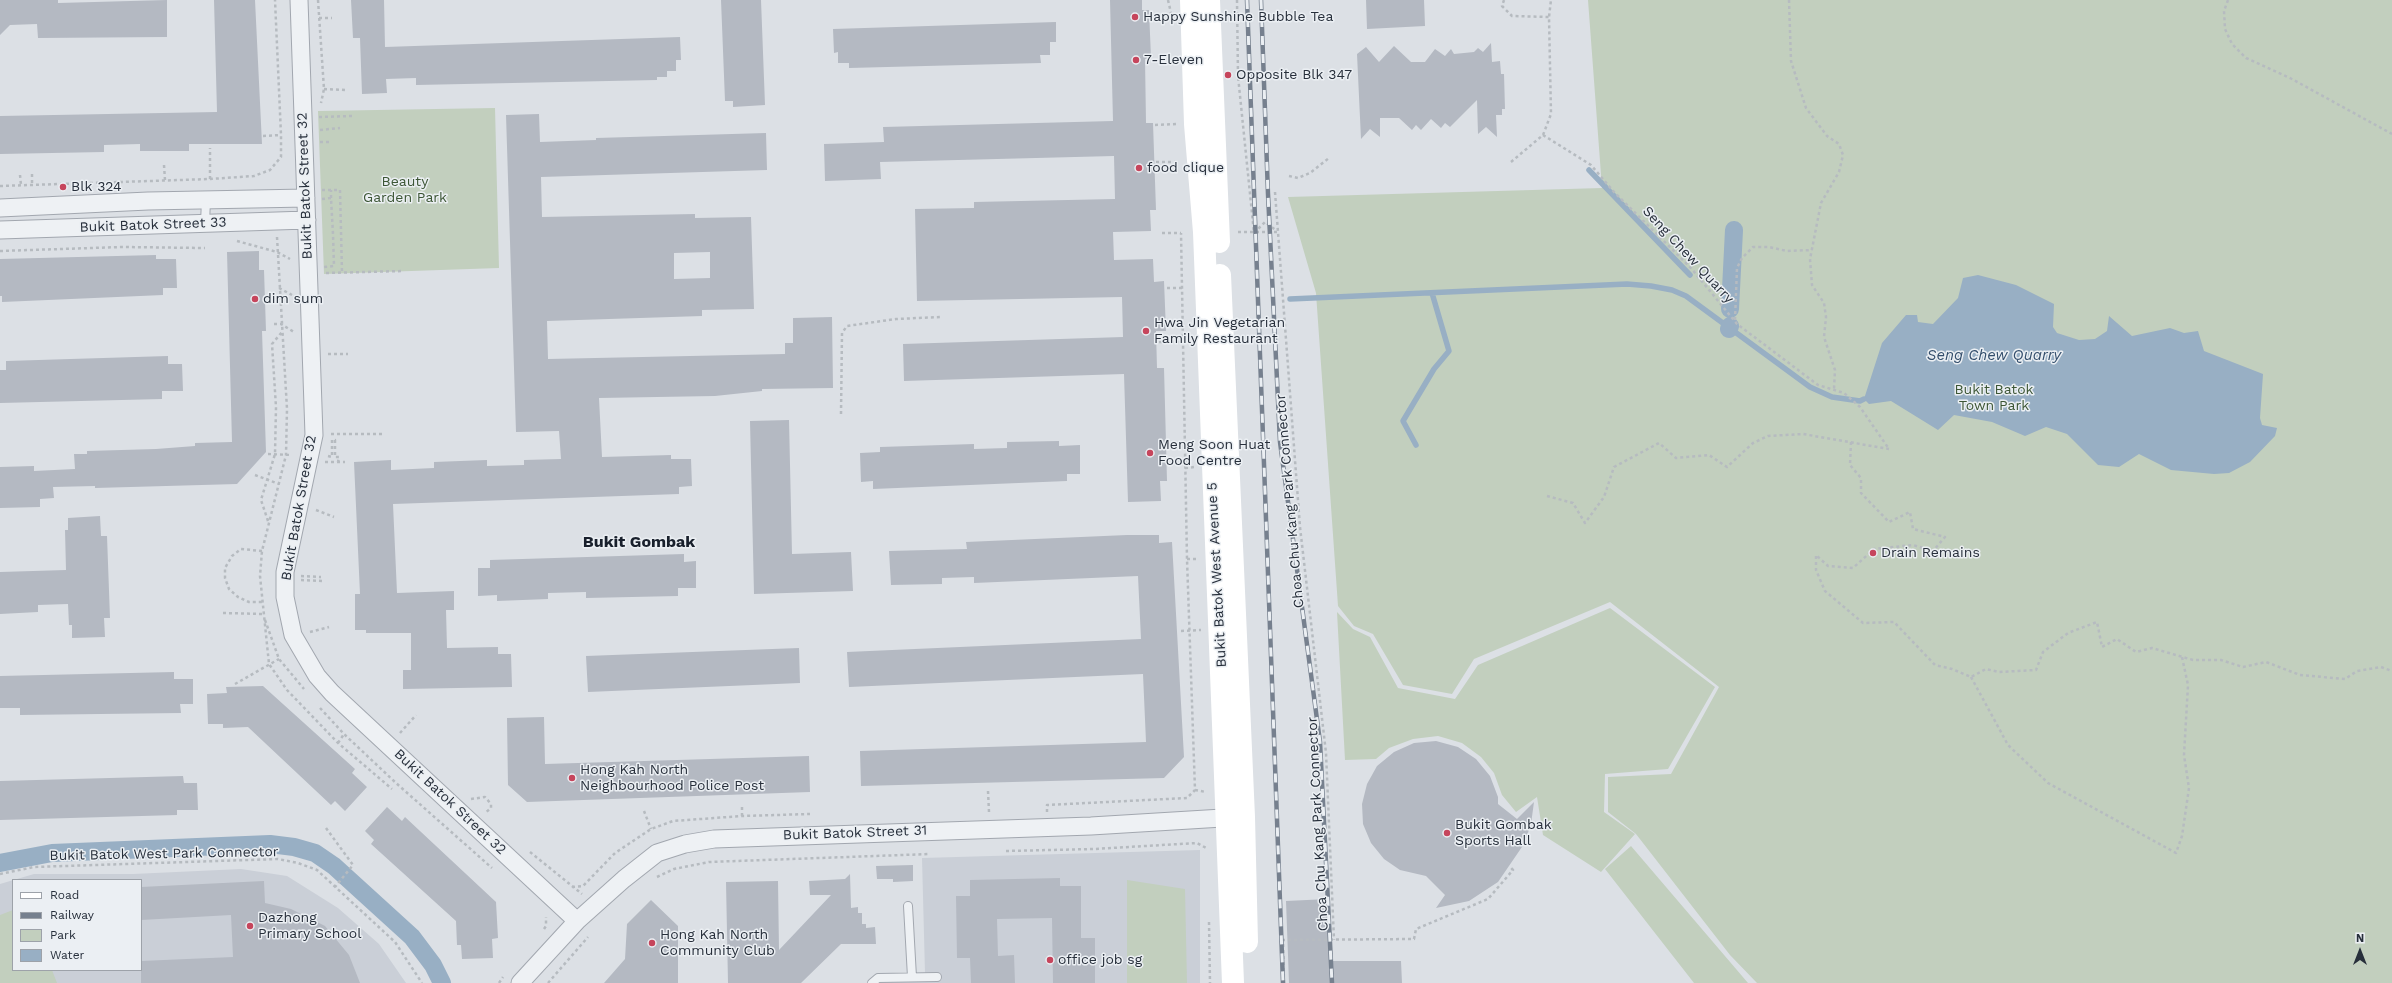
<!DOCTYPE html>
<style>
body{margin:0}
#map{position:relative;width:2392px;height:983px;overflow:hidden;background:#dce0e5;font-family:"Work Sans",sans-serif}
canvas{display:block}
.legend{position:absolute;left:12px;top:879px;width:130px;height:92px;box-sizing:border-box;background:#ebeff3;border:1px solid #9da2a9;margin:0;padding:5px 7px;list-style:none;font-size:12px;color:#272f3b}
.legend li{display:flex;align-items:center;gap:8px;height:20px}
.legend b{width:20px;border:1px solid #9da2a9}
.north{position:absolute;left:2340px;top:931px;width:40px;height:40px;-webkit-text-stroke:3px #ebeff3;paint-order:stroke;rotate:0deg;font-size:11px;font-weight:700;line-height:16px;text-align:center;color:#272f3b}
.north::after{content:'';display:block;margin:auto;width:14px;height:18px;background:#272f3b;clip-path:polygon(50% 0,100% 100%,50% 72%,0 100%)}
</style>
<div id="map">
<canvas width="2392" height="983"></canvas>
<ul class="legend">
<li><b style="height:5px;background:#fff"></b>Road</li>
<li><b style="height:5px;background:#76808e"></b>Railway</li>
<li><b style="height:11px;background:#c2cfbe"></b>Park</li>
<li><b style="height:11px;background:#98afc4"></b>Water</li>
</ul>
<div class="north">N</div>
</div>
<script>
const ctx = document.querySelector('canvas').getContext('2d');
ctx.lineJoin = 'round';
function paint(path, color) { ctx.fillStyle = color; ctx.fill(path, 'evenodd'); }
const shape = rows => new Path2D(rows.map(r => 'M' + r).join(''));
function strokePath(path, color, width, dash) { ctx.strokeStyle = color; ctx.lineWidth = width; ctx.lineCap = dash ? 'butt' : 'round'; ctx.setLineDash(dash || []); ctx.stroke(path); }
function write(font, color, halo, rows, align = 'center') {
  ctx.font = font + ' "Work Sans",sans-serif'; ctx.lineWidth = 3; ctx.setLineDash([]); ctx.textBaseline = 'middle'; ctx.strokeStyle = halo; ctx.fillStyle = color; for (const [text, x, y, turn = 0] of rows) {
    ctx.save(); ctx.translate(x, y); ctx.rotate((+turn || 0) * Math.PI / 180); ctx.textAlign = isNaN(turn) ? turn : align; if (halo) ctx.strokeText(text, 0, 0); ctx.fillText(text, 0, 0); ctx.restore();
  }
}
paint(shape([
 [1200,850,1200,983,870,983,878,974,925,973,922,858],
 [241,869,287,876,338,908,379,944,406,983,0,983,0,884,34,874,133,874],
 [13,880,141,880,141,970,13,970]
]), '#cacfd7');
paint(shape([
 [1588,0,2392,0,2392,983,1757,983,1730,955,1636,834,1608,812,1608,777,1671,774,1719,687,1610,602,1474,659,1452,694,1403,685,1373,634,1354,626,1338,606,1316,293,1288,197,1602,188],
 [495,108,499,268,324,274,318,111],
 [1610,608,1715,687,1668,769,1605,774,1604,812,1635,834,1601,872,1543,835,1537,797,1516,812,1502,795,1494,773,1481,757,1462,743,1438,736,1413,739,1389,748,1376,759,1345,760,1337,612,1353,629,1370,637,1398,688,1455,699,1478,665],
 [1631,846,1748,983,1694,983,1605,869],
 [1127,880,1185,889,1187,983,1127,983],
 [13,910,13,970,52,970,57,983,0,983,0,915]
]), '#c2cfbe');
paint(shape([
 [1978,275,2016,285,2054,304,2053,327,2057,333,2079,340,2095,339,2107,331,2109,316,2132,336,2170,328,2184,333,2198,331,2204,351,2263,374,2260,418,2262,425,2277,428,2275,436,2250,462,2229,473,2214,474,2171,470,2139,454,2119,467,2098,465,2067,434,2046,427,2025,436,1992,422,1954,415,1938,430,1891,401,1869,404,1864,399,1882,343,1906,315,1917,315,1918,322,1933,324,1958,298,1963,278]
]), '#98afc4');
strokePath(shape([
 [1589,170,1690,275],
 [1290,299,1627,284,1651,286,1672,290,1686,296,1810,387,1832,397,1860,401,1864,399],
 [1416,445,1403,421,1434,369,1449,351,1432,293]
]), '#98afc4', 5.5);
strokePath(shape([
 [1730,309,1734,230],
 [1729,329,1730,326],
 [0,863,52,853,270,844,294,847,315,853,334,866,412,937,433,965,442,983]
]), '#98afc4', 18);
paint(shape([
 [0,0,58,0,58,3,167,0,167,37,38,38,37,24,10,25,0,35],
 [214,0,255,0,262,144,189,144,189,151,140,151,140,144,104,145,104,152,0,154,0,116,217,112],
 [351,0,384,0,385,47,680,37,681,60,676,60,676,71,667,71,667,77,657,77,657,80,416,85,416,78,386,79,387,93,362,94,360,38,353,38],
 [721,0,761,0,765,105,733,107,733,101,725,101],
 [1110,0,1142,0,1142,10,1149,10,1151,58,1145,59,1146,123,1153,123,1156,210,1150,210,1151,231,1113,232,1114,260,1153,259,1154,282,1164,281,1166,331,1156,331,1157,368,1164,368,1167,481,1160,481,1161,501,1128,502,1124,374,904,381,903,344,1123,337,1122,297,917,301,915,209,974,208,974,202,1115,199,1114,156,880,162,881,179,825,181,824,144,884,142,883,127,1113,121],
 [1366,0,1424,0,1425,26,1367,29],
 [1056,22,1056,42,1050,42,1050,55,1040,55,1041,63,849,68,849,63,838,63,838,52,834,53,833,29],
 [1491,43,1492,62,1500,61,1501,74,1504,74,1505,109,1502,109,1502,115,1496,115,1497,137,1486,127,1478,134,1477,100,1450,127,1445,123,1441,128,1431,119,1421,130,1416,125,1412,130,1399,118,1380,118,1380,137,1370,129,1361,139,1357,54,1366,47,1379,62,1394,46,1411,62,1425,62,1435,49,1445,56,1451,49,1454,54,1474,52,1478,48,1483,52],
 [539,114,540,142,596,140,596,138,766,133,767,170,541,177,542,217,695,214,695,218,751,217,754,309,702,310,702,316,547,321,548,359,785,354,785,343,793,343,793,318,832,317,833,388,762,389,762,391,715,396,599,398,602,457,671,455,671,459,691,459,692,486,679,487,679,494,393,504,397,593,454,591,454,610,446,610,447,648,498,647,498,654,511,654,512,687,403,689,403,670,411,670,411,633,366,633,366,630,355,630,355,594,360,594,354,462,391,460,391,470,434,468,434,462,487,460,487,466,524,465,524,460,561,459,559,431,516,432,506,115],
 [710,252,710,278,674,279,674,253],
 [259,251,259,270,264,270,266,331,262,331,266,452,237,484,95,488,95,486,53,487,54,498,40,499,40,507,0,508,0,467,34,466,34,471,75,469,74,454,87,454,87,451,156,449,195,446,195,443,232,442,227,252],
 [156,255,156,259,176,259,177,288,163,288,163,295,2,302,2,296,0,296,0,259],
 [168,356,168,364,182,364,183,391,162,391,162,399,0,403,0,370,6,370,6,361],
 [789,420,792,554,851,552,853,591,754,594,750,421],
 [1059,441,1059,446,1080,445,1080,474,1067,474,1067,481,873,489,873,481,861,482,860,453,880,452,880,447,974,444,974,449,1007,448,1007,442],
 [100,516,101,536,107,536,110,618,104,618,105,637,72,638,72,625,69,625,68,604,38,605,38,612,0,614,0,572,66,570,65,530,68,530,68,518],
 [1127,535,1159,535,1159,543,1172,542,1184,757,1164,778,861,786,860,751,1146,742,1143,674,849,687,847,652,1141,639,1138,576,974,583,974,577,942,578,942,584,891,585,889,551,967,549,966,542],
 [684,554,684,562,696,561,696,588,678,588,678,596,586,598,586,592,548,593,548,599,497,601,497,595,478,596,478,568,490,568,490,560],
 [799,648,800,683,588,692,586,656],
 [174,672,174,679,193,679,193,704,180,704,181,713,20,715,20,708,0,708,0,676],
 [263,686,355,769,352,773,367,787,345,811,335,801,331,805,248,727,223,728,223,724,208,724,207,694,227,693,226,687],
 [544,717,545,764,809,756,810,792,527,802,508,785,507,718],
 [1436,741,1458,747,1476,759,1490,776,1498,797,1498,804,1517,819,1534,802,1531,824,1524,844,1498,882,1469,901,1436,908,1445,895,1426,876,1400,870,1384,859,1371,843,1363,824,1362,804,1367,784,1377,766,1394,752,1414,743],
 [183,776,184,783,197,783,198,810,177,810,177,815,0,820,0,781],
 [387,807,402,821,405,817,496,902,498,938,492,939,493,958,462,959,461,945,457,945,456,921,371,844,374,840,365,831],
 [913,865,913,881,893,882,893,879,877,879,876,866],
 [850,874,851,908,858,907,858,913,862,913,862,924,866,924,866,928,875,927,876,944,841,944,801,983,728,983,726,882,778,881,779,950,831,895,810,895,809,881,845,879],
 [1060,878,1060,886,1081,886,1081,938,1095,938,1095,983,1053,983,1052,918,997,919,998,956,1014,955,1015,983,971,983,970,958,957,958,956,896,970,896,970,880],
 [264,881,265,903,291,909,325,926,349,955,360,983,141,983,141,961,233,957,231,915,141,920,141,887],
 [1328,899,1330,961,1401,961,1402,983,1289,983,1286,901],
 [651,900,678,926,678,983,604,983,625,959,627,924]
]), '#b4b9c2');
const lane = shape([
 [205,223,206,200],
 [908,906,912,977],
 [872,983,878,978,937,977]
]);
const street = shape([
 [299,0,314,435,285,572,285,597,293,635,317,676,332,693,577,921],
 [0,208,148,201,306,198],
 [0,230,307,220],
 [520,983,577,921,624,879,657,853,685,844,714,839,1091,826,1239,817]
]);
strokePath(lane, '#a2a7af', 10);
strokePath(street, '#a2a7af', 19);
strokePath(shape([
 [318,0,324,89,321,103],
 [1168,0,1171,13],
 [1237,0,1238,76,1254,233,1265,222,1277,231],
 [1504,0,1502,6,1512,16,1549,17],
 [1789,0,1791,61,1806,108,1827,136,1839,144,1843,155,1839,172,1821,203,1810,259,1812,285,1824,303,1826,317,1824,337,1835,370,1834,389],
 [2228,0,2224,11,2225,29,2232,44,2246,58,2290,78,2392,134],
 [319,18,332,18],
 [324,89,346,90],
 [319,117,352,116],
 [1155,125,1177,124],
 [320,130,340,128],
 [1543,135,1591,165,1614,192,1691,268,1737,324,1818,385,1844,393,1860,407,1889,449],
 [263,136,281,135],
 [320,142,329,142],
 [1156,162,1180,162],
 [1511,162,1543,135,1551,114,1549,17,1551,0],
 [164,165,165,180],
 [32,174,32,185],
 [20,175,21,185],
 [1289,176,1298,178,1310,173,1329,158],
 [210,179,210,148],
 [0,186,210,179,254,176,270,170,281,157,281,135,275,0],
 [322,190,340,190,342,272],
 [1275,192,1300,527,1326,753,1334,940],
 [331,198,331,190],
 [322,199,331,198,333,234,334,266,324,267],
 [1238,232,1277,232],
 [1162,233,1181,233],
 [277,237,287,409,286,455,262,551,260,576,269,664,287,690,338,743,392,789],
 [237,241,277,252,290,259],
 [0,251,122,247,205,248],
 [326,273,403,271],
 [279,288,292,295],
 [1167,288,1182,288],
 [1735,320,1737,268,1742,258,1753,247,1769,247,1787,251,1812,250],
 [274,324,281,324,294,332],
 [1159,342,1182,342],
 [328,354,348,354],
 [841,414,842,333,847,326,896,319,941,317],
 [331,434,384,434],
 [1851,442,1850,465,1861,478,1861,493,1889,522,1910,512,1913,529,1945,537,1933,551,1913,545,1874,549,1853,568,1828,566,1816,555,1816,570,1825,591,1863,623,1894,622,1935,665,1952,669,1971,677,1986,669,1999,672,2036,670,2043,652,2068,633,2097,622,2102,647,2117,639,2136,652,2152,648,2193,660,2221,660,2243,667,2266,662,2300,675,2345,679,2357,671,2381,667,2392,671],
 [268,454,292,455],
 [328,456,332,457,332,440,335,440,335,457,339,457,338,462],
 [325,462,345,462],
 [1185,468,1195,467],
 [255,475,279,484],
 [1547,496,1573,503,1585,523,1604,497,1614,467,1659,443,1676,458,1709,455,1727,467,1753,443,1768,436,1803,434,1889,449],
 [316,510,334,517],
 [268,521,261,500,275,454,276,407,272,344,282,332],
 [262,551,241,549,232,556,225,568,225,578,229,589,238,597,249,602,262,602],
 [1187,559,1198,559],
 [301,576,321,577],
 [301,580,324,581],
 [223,613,264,614],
 [265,620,279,659,304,689],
 [1181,631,1201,630],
 [310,632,329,627],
 [1971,677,2008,745,2048,783,2176,853,2182,836,2189,788,2184,755,2188,685,2182,657],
 [235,684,279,659],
 [320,708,344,734,396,783,492,868],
 [400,733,416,715],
 [338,743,344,734],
 [1195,790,1206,792],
 [988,791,989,812],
 [471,799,485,797,491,804,491,808,485,813],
 [742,807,742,816],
 [644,811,651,829],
 [1047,812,1047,805,1187,798,1195,790,1187,559,1181,233],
 [326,828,353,865,335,887],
 [1006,851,1094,849,1197,843,1208,849],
 [530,852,582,894],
 [0,874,34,867,278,859,298,863,317,870,395,942,422,983],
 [657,877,674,869,709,862,930,854],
 [572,887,583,886,615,853,651,829,673,821,742,816,810,814],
 [1209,922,1210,983],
 [544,929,546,926,546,917],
 [499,983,503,977],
 [548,983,588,937],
 [1284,983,1283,940,1414,939,1416,929,1488,899,1513,870,1510,867]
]), '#b6bbc0', 2.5, [3, 3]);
strokePath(lane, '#eef1f4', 8);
strokePath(street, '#eef1f4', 17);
strokePath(shape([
 [1191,0,1195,124,1204,232,1233,983],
 [1209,0,1219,242],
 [1220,275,1244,817,1247,942]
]), '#fff', 22);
const rail = shape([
 [1247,0,1283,983],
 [1261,0,1268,194,1280,442,1320,742,1332,983]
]);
strokePath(rail, '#76808e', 4.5);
strokePath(rail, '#ebeff3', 3, [9]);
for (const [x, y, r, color] of [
 [1135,17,4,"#c6455c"],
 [1136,60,4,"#c6455c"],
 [1228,75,4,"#c6455c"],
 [1139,168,4,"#c6455c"],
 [63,187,4,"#c6455c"],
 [255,299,4,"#c6455c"],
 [1146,331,4,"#c6455c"],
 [1150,453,4,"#c6455c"],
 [1873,553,4,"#c6455c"],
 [572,778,4,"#c6455c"],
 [1447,833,4,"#c6455c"],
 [250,926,4,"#c6455c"],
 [652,943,4,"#c6455c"],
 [1050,960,4,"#c6455c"]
]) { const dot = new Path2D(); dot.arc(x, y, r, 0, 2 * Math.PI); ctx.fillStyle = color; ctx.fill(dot); strokePath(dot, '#ebeff3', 1.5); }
write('14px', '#272f3b', '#ebeff3', [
 ["Happy Sunshine Bubble Tea",1143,17],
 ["7-Eleven",1144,60],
 ["Opposite Blk 347",1236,75],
 ["food clique",1147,168],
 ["Blk 324",71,187],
 ["dim sum",263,299],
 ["Hwa Jin Vegetarian",1154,323],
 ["Family Restaurant",1154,339],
 ["Meng Soon Huat",1158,445],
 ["Food Centre",1158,461],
 ["Drain Remains",1881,553],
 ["Hong Kah North",580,770],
 ["Neighbourhood Police Post",580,786],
 ["Bukit Gombak",1455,825],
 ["Sports Hall",1455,841],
 ["Dazhong",258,918],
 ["Primary School",258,934],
 ["Hong Kah North",660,935],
 ["Community Club",660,951],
 ["office job sg",1058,960]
], 'left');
write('14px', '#3c5635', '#ebeff3', [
 ["Beauty",405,182],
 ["Garden Park",405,198],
 ["Bukit Batok",1994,390],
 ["Town Park",1994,406]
]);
write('14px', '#272f3b', '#ebeff3', [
 ["Bukit Batok Street 32",305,186,-92],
 ["Bukit Batok Street 33",153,225,-2],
 ["Seng Chew Quarry",1688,255,47],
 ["Choa Chu Kang Park Connector",1290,501,-95],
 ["Bukit Batok Street 32",299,508,-80],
 ["Bukit Batok West Avenue 5",1217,575,-93],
 ["Bukit Batok Street 32",450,802,43],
 ["Choa Chu Kang Park Connector",1318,824,-93],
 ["Bukit Batok Street 31",855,833,-2],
 ["Bukit Batok West Park Connector",164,854,-1]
]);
write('italic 15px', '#334e6c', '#ebeff3', [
 ["Seng Chew Quarry",1994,356]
]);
write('bold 16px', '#19202c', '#ebeff3', [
 ["Bukit Gombak",639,542]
]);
</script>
